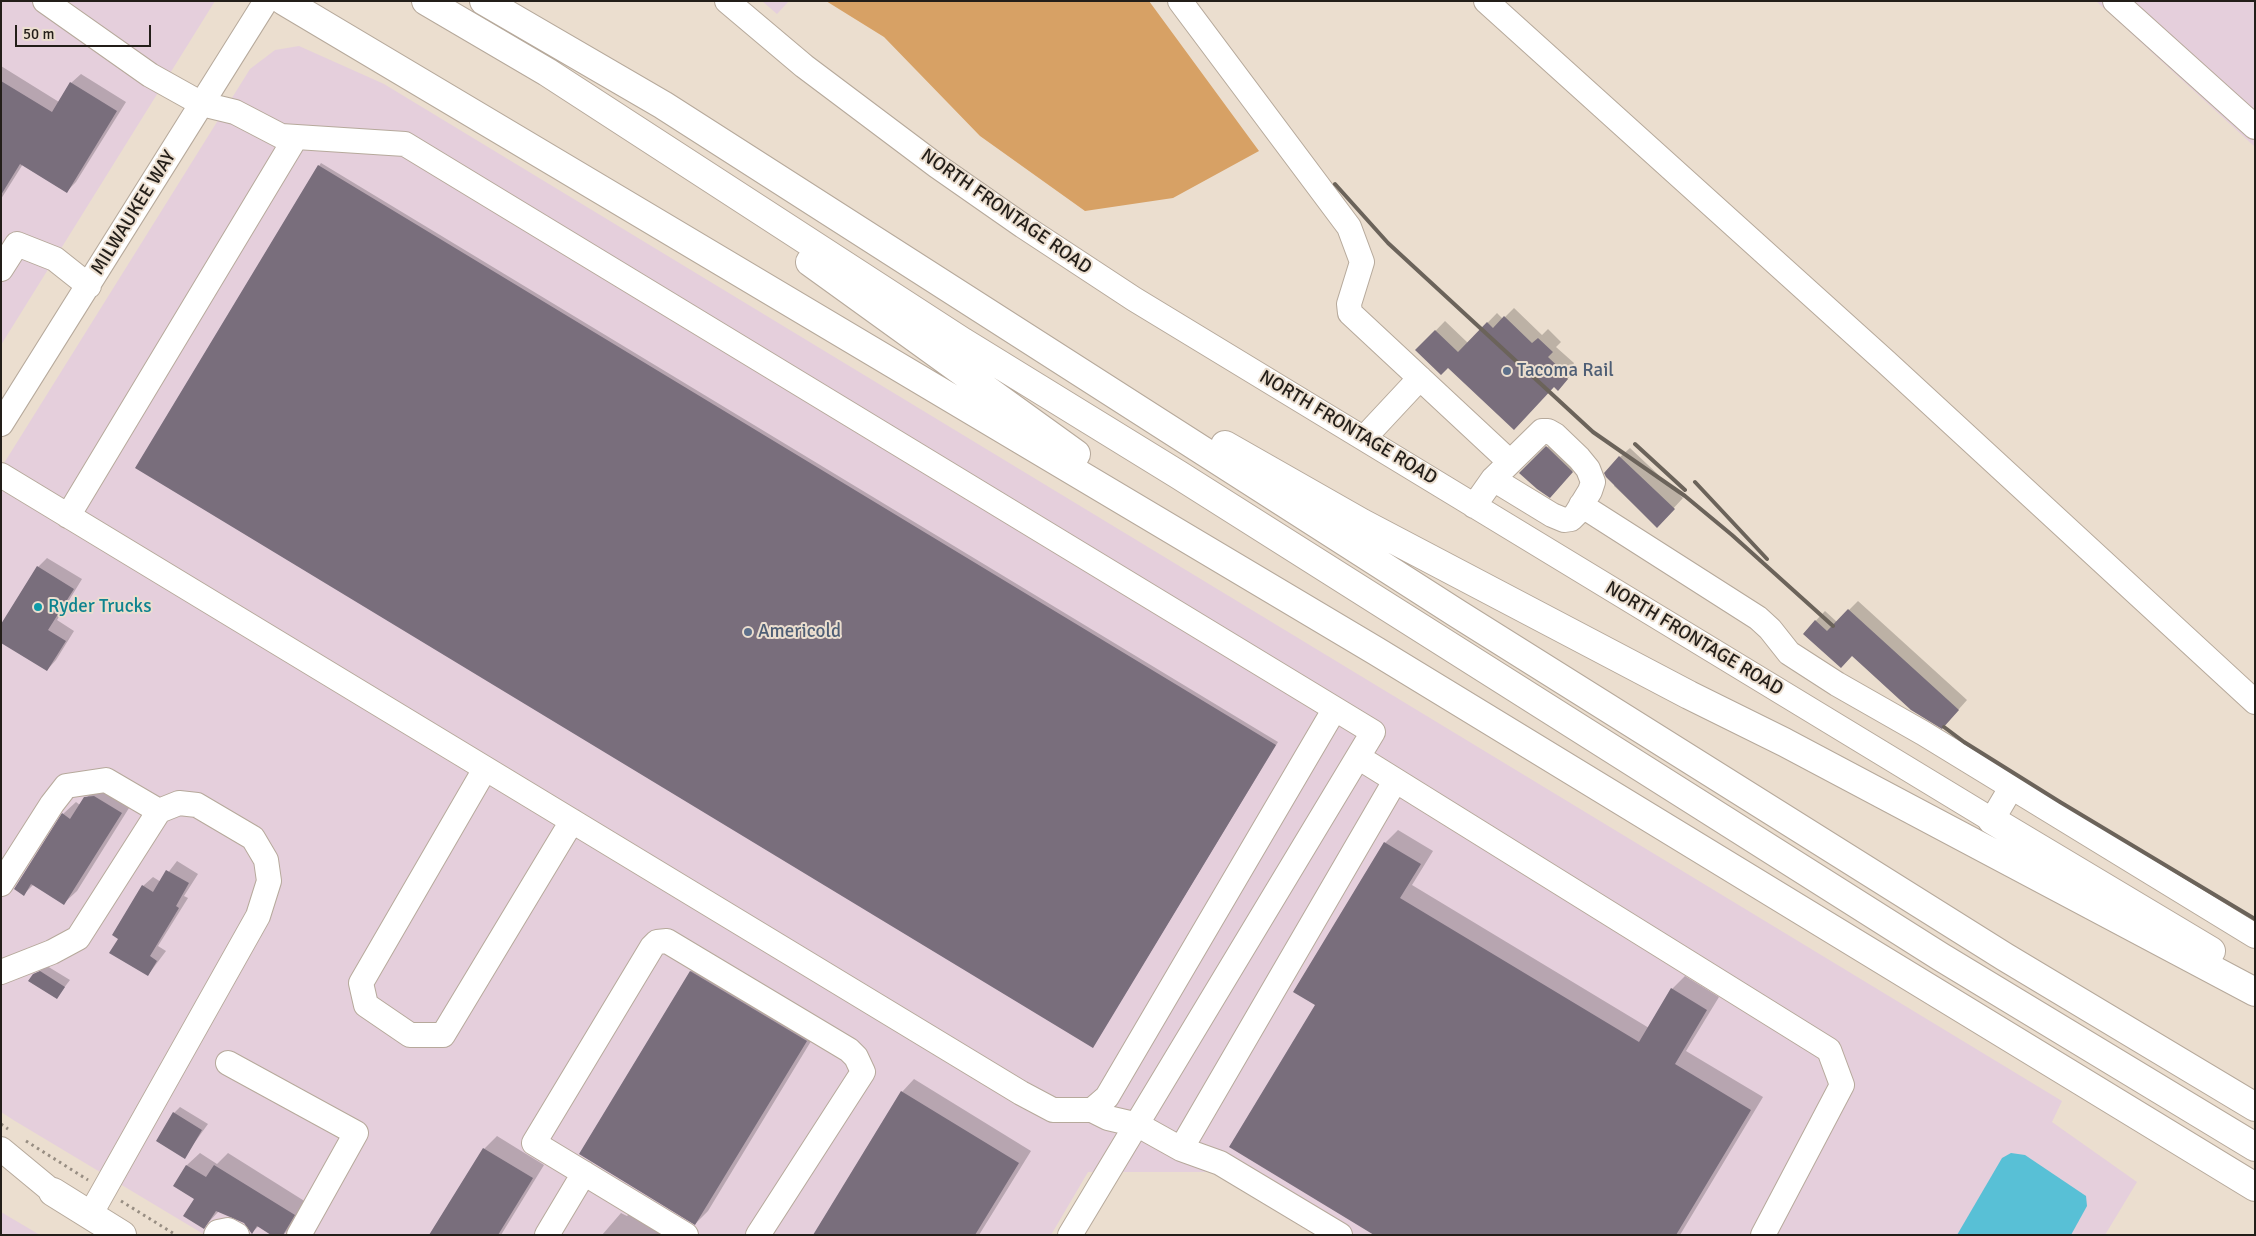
<!DOCTYPE html>
<style>
body{margin:0}
#map{position:relative;width:2256px;height:1236px;overflow:hidden;background:#ebdecf;font-family:Signika,sans-serif}
canvas{display:block}
.frame{position:absolute;inset:0;border:2px solid #231e19;pointer-events:none}
.scale{position:absolute;left:15px;top:25px;width:136px;height:22px;box-sizing:border-box;border:2px solid #231e19;border-top:0;padding-left:6px;font-size:15px;line-height:18px;white-space:nowrap;color:#231e19;-webkit-text-stroke:4px #ebdecf;paint-order:stroke}
</style>
<div id="map">
<canvas width="2256" height="1236"></canvas>
<div class="frame"></div>
<div class="scale">50 m</div>
</div>
<script>
const ctx = document.querySelector('canvas').getContext('2d');
ctx.lineJoin = 'round';
function paint(path, color) { ctx.fillStyle = color; ctx.fill(path, 'evenodd'); }
const shape = rows => new Path2D(rows.map(r => 'M' + r).join(''));
function strokePath(path, color, width, dash) { ctx.strokeStyle = color; ctx.lineWidth = width; ctx.lineCap = dash ? 'butt' : 'round'; ctx.setLineDash(dash || []); ctx.stroke(path); }
function write(font, color, halo, rows, align = 'center') {
  ctx.font = font + ' Signika,sans-serif'; ctx.lineWidth = 4; ctx.setLineDash([]); ctx.textBaseline = 'middle'; ctx.strokeStyle = halo; ctx.fillStyle = color; for (const [text, x, y, turn = 0] of rows) {
    ctx.save(); ctx.translate(x, y); ctx.rotate((+turn || 0) * Math.PI / 180); ctx.textAlign = isNaN(turn) ? turn : align; if (halo) ctx.strokeText(text, 0, 0); ctx.fillText(text, 0, 0); ctx.restore();
  }
}
paint(shape([
 [1,1,215,1,1,345],
 [762,1,789,1,777,14],
 [2096,1,2255,1,2255,147],
 [299,46,384,84,2062,1101,2052,1122,2137,1182,2105,1235,1320,1235,1216,1172,1088,1172,1051,1235,205,1235,15,1121,1,1112,1,468,250,69,275,50],
 [1,1212,40,1235,1,1235]
]), '#e5cfdc');
paint(shape([
 [826,1,1149,1,1259,151,1173,198,1085,211,980,136,884,37]
]), '#d7a165');
paint(shape([
 [2011,1153,2025,1155,2086,1196,2087,1206,2071,1235,1957,1235,2002,1158]
]), '#58c0d6');
paint(shape([
 [1,66,59,102,71,83,81,74,126,102,76,182,67,191,23,164,1,199],
 [321,163,1278,742,1095,1043,319,166],
 [1514,308,1542,335,1548,329,1561,342,1556,347,1574,363,1573,365,1577,369,1558,389,1554,386,1448,367,1417,350,1445,321,1468,343,1497,313,1503,319],
 [1557,438,1581,462,1559,486,1521,473],
 [1630,448,1683,498,1657,526,1614,486,1620,457],
 [47,558,82,579,57,620,74,631,56,660,47,670,38,567],
 [1858,601,1967,700,1951,718,1852,655,1804,633,1825,611,1837,622],
 [98,785,134,800,77,891,64,903,34,884,24,894,63,814,76,802,80,805],
 [1398,830,1433,851,1412,885,1649,1028,1672,989,1685,976,1719,997,1686,1051,1763,1097,1680,1235,1376,1235,1316,1004,1385,843],
 [177,861,198,874,184,896,188,898,158,946,166,951,148,975,119,939,143,886,153,877,161,882],
 [703,959,819,1028,708,1211,695,1224,580,1154,691,971],
 [47,966,70,980,57,997,34,975],
 [914,1079,1031,1151,979,1235,814,1235,902,1092],
 [180,1107,208,1124,184,1157,174,1113],
 [497,1136,544,1165,501,1235,431,1235,484,1149],
 [200,1153,217,1164,228,1153,306,1202,292,1226,283,1235,259,1226,252,1232,244,1222,219,1211,204,1227,195,1199,175,1186,187,1165],
 [636,1207,681,1235,602,1235,621,1213,627,1216]
]), '#0003');
paint(shape([
 [1,81,52,112,70,82,117,111,67,193,20,164,1,195],
 [318,165,1276,745,1093,1048,135,468],
 [1504,316,1532,343,1538,338,1553,352,1548,357,1566,374,1564,375,1568,379,1558,391,1554,387,1514,430,1448,368,1441,375,1415,350,1435,330,1458,352,1487,322,1493,328],
 [1546,446,1573,472,1550,498,1537,489,1519,473],
 [1619,456,1675,509,1657,528,1606,477,1604,473],
 [37,566,74,589,48,630,66,641,47,671,1,643,1,624],
 [1848,609,1959,710,1942,729,1911,710,1852,656,1841,668,1803,634,1815,620,1827,631],
 [94,796,122,813,64,905,31,884,24,896,14,889,62,813,70,819,84,797],
 [1384,842,1421,864,1400,898,1639,1042,1671,988,1707,1010,1675,1064,1751,1110,1676,1235,1374,1235,1229,1147,1315,1005,1293,992],
 [166,870,189,883,176,906,179,908,150,956,157,961,148,976,109,953,118,939,112,935,142,885,153,892],
 [40,971,65,987,57,999,28,981,33,974],
 [690,971,807,1041,695,1225,579,1154],
 [901,1091,1019,1163,975,1235,813,1235],
 [173,1112,202,1130,185,1159,156,1141],
 [483,1148,533,1178,498,1235,429,1235],
 [186,1165,206,1177,214,1165,295,1215,283,1235,271,1235,257,1226,252,1234,244,1223,216,1211,204,1229,183,1216,194,1199,173,1186]
]), '#796e7c');
const minor = shape([
 [45,1,150,75,202,104,235,112,281,136,405,144,1373,732,1070,1235],
 [727,1,804,66,937,166,1023,226,1134,299,1992,820,2011,788],
 [1180,1,1349,227,1362,262,1349,304,1350,313,1510,462],
 [1486,1,1886,362,2255,702],
 [2115,1,2255,127],
 [1,269,17,244,55,259,89,286],
 [1,424,266,1],
 [1364,438,1420,378],
 [1,475,1021,1093,1053,1110,1092,1110,1107,1097,1334,710],
 [1581,505,1758,618,1770,629,1789,653,1837,684,1923,733,2255,936],
 [1474,506,1493,479,1542,431,1548,431,1555,435,1579,458,1588,469,1593,482,1590,491,1576,514,1571,519,1564,520,1552,515,1493,479],
 [68,516,296,137],
 [1358,757,1829,1050,1842,1085,1763,1235],
 [485,769,361,983,366,1005,410,1035,443,1035,572,821],
 [1,884,52,804,66,786,106,780,159,811],
 [1,972,52,952,78,938,159,811,179,803,197,805,253,838,266,860,269,881,258,916,90,1215],
 [228,1063,356,1133,299,1235],
 [1092,1110,1108,1118,1138,1125,1181,1149,1220,1163,1340,1235],
 [1,1149,53,1192],
 [1181,1149,1395,781],
 [216,1235,218,1232,228,1230,237,1235],
 [547,1235,584,1173],
 [686,1235,534,1143,652,947,657,942,667,941,849,1050,856,1057,863,1072,758,1235]
]);
const major = shape([
 [53,1192,122,1235]
]);
const highway = shape([
 [284,1,1376,651,2255,1187],
 [426,1,547,72,963,342,1179,475,1941,957,2255,1147],
 [484,1,663,105,1458,614,2005,957,2255,1107],
 [810,262,1076,454],
 [1225,445,1362,523,1689,695,1784,742,2255,992],
 [1992,820,2211,951]
]);
strokePath(minor, '#b6a99b', 26);
strokePath(major, '#b6a99b', 30);
strokePath(highway, '#b6a99b', 30);
strokePath(shape([
 [1,1124,8,1129],
 [26,1141,88,1180],
 [121,1201,176,1235]
]), '#978d82', 3, [2.5, 4]);
strokePath(minor, '#fff', 24);
strokePath(major, '#fff', 28);
strokePath(highway, '#fff', 28);
strokePath(shape([
 [1335,184,1388,243,1593,432,1685,496,1732,535,1833,626],
 [1635,444,1685,490],
 [1695,482,1767,559],
 [1944,727,1964,742,2060,802,2255,919]
]), '#6b635a', 4);
for (const [x, y, r, color] of [
 [1507,371,5,"#5c6f8a"],
 [38,607,5,"#0f9aa8"],
 [748,632,5,"#5c6f8a"]
]) { const dot = new Path2D(); dot.arc(x, y, r, 0, 2 * Math.PI); ctx.fillStyle = color; ctx.fill(dot); strokePath(dot, '#ebdecf', 2); }
write('19px', '#231e19', '#ebdecf', [
 ["NORTH FRONTAGE ROAD",1006,212,35],
 ["MILWAUKEE WAY",134,213,-58],
 ["NORTH FRONTAGE ROAD",1348,428,31],
 ["NORTH FRONTAGE ROAD",1694,639,31]
]);
write('19px', '#4e5e75', '#ebdecf', [
 ["Tacoma Rail",1517,371],
 ["Americold",758,632]
], 'left');
write('19px', '#0d838f', '#ebdecf', [
 ["Ryder Trucks",48,607]
], 'left');
</script>
